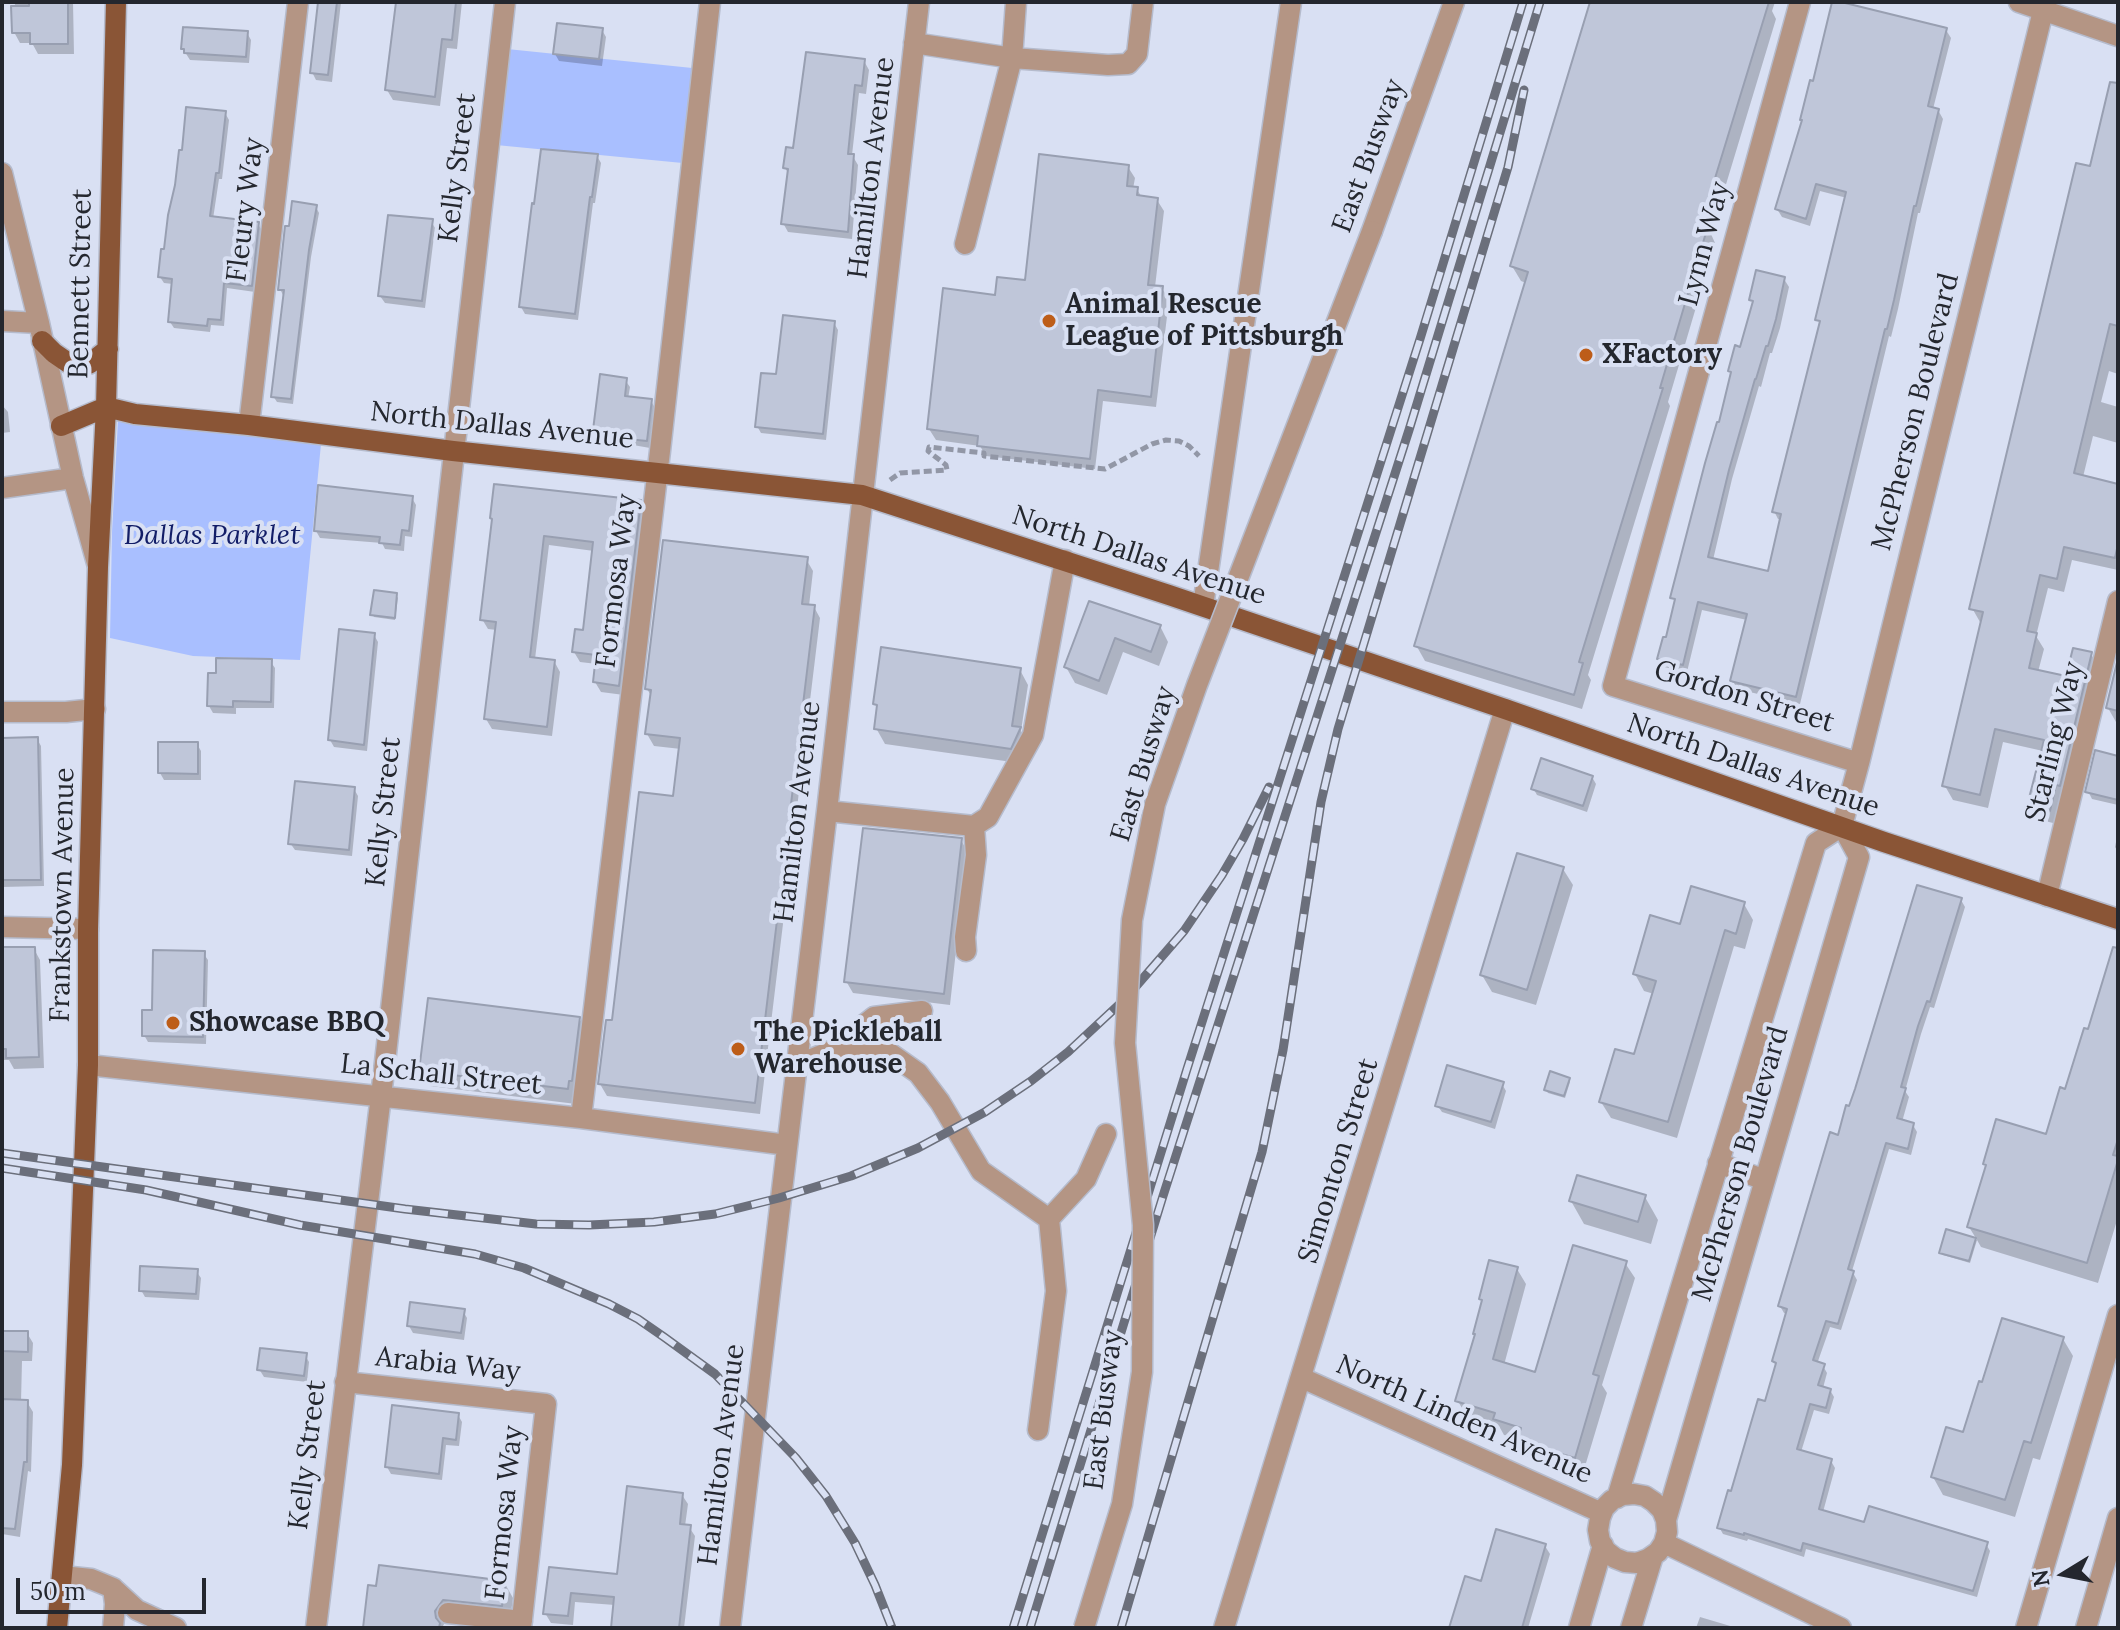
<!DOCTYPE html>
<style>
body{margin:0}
#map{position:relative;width:2120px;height:1630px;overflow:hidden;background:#d9e0f3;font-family:Lora,serif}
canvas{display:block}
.frame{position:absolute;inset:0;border:4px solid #24272e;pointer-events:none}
.north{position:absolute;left:2024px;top:1534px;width:80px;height:80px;-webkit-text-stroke:6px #d9e0f3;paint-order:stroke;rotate:260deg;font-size:22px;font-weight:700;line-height:32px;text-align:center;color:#24272e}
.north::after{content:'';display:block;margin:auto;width:28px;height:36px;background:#24272e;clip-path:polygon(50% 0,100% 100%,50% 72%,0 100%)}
.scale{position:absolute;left:16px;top:1578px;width:190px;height:36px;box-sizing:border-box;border:4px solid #24272e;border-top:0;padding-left:10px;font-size:24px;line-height:28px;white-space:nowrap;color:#24272e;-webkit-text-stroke:6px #d9e0f3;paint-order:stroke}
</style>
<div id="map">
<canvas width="2120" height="1630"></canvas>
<div class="frame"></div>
<div class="north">N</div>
<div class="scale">50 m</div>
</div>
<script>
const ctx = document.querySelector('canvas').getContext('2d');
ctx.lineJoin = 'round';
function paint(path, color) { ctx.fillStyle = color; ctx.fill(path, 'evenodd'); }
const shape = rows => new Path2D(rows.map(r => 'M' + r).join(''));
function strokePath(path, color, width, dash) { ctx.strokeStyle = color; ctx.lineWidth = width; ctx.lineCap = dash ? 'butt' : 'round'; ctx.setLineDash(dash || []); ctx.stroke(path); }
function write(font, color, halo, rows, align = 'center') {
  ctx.font = font + ' Lora,serif'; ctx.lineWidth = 8; ctx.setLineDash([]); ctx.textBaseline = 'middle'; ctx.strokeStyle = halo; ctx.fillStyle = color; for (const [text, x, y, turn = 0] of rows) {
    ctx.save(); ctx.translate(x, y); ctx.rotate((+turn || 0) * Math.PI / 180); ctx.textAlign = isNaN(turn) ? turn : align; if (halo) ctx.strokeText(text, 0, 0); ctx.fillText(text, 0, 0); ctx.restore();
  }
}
paint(shape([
 [507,49,702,69,693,164,496,145],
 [118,420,321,444,300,660,193,656,110,638,112,532]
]), '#a9bfff');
paint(shape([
 [15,2,73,2,74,54,38,54,32,43,20,43,14,32],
 [320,2,341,2,332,82,316,80,312,72],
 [398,2,462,2,457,49,447,48,440,106,393,100,387,90],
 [1592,2,1775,2,1772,11,1776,19,1711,234,1715,243,1668,402,1670,406,1588,675,1591,680,1582,709,1425,661,1416,645,1526,283,1521,281,1512,266],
 [602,30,606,37,602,66,559,61,555,54],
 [1946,30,1951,38,1933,109,1938,110,1943,119,1920,213,1918,213,1898,309,1891,337,1889,336,1800,704,1737,689,1733,681,1747,620,1702,610,1687,672,1664,667,1659,659,1667,640,1676,604,1673,598,1720,425,1732,374,1730,371,1742,349,1754,305,1751,299,1784,279,1789,287,1780,328,1772,353,1770,353,1761,387,1759,386,1732,479,1713,560,1769,573,1782,520,1778,519,1774,511,1821,326,1818,320,1847,198,1820,191,1810,226,1782,217,1777,209],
 [247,33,251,40,249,63,190,60,183,49],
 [864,61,869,70,866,94,859,93,852,155,858,165,852,239,788,232,783,223,789,174,785,168,795,150],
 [2118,95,2118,374,2109,371,2101,402,2118,407,2118,443,2093,436,2083,477,2118,486,2118,570,2072,560,2064,592,2048,588,2036,636,2044,649,2038,672,2068,678,2091,654,2099,668,2057,824,2037,819,2029,805,2043,751,2003,742,1988,808,1953,800,1945,786,1982,623,1980,622,1972,608,2092,169],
 [225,113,229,120,222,179,219,179,213,219,258,224,262,231,255,292,227,288,224,326,211,325,210,332,174,328,170,322,173,284,164,283,160,277,166,251],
 [597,156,601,163,595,203,593,203,578,320,525,314,521,307],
 [1128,167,1135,178,1133,189,1137,189,1142,198,1157,200,1164,211,1155,287,1162,288,1169,300,1156,407,1103,401,1095,469,986,456,980,446,936,440,929,429,996,297,1026,282],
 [316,207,319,213,311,257,293,404,277,402,273,396,286,296,283,295,280,289],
 [431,221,435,228,425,308,385,303,380,296],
 [834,323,838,330,826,440,761,433,757,426,778,377],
 [625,380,630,387,628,399,651,401,655,408,650,448,633,445,629,440,600,436,595,429],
 [2,405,8,412,10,432,2,433],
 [412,498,416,505,412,537,405,536,404,551,385,549,382,543,320,538,316,531],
 [639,502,645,512,624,695,601,692,595,682,597,664,580,662,574,652,584,632,594,551,549,545,535,659,554,661,560,672,552,736,492,729,486,719,497,630,488,629,482,619,494,521],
 [806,559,813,571,809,606,814,607,820,618,760,1114,607,1096,600,1084,614,1023,675,798,681,749,654,746,647,734,652,697,647,689],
 [396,595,398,598,395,620,374,617,373,615],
 [1090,603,1160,626,1168,642,1159,666,1123,652,1107,695,1075,683,1066,667],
 [374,635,378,642,367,751,334,747,330,740],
 [270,661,275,668,274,708,236,708,236,714,213,713,209,706],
 [2118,665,2118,722,2116,722,2108,708],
 [1020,670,1028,685,1021,731,1029,744,1019,763,885,744,876,728,879,710,875,704],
 [37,739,41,746,44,886,2,887,2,740],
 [197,744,201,751,201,780,164,780,160,773],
 [2118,758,2118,805,2092,799,2088,791],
 [1592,777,1596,784,1587,812,1537,795,1533,788],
 [354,789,358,796,352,856,295,850,290,843],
 [2118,832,2118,852,2115,847],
 [961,840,967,851,950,1005,853,993,846,981],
 [1563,869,1573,885,1536,1005,1492,992,1482,975],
 [1961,900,1965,907,1934,1008,1930,1007,1921,1034,1905,1091,1909,1097,1902,1122,1913,1125,1917,1132,1911,1155,1889,1149,1852,1271,1857,1280,1841,1330,1830,1327,1817,1364,1823,1366,1827,1373,1823,1388,1830,1390,1834,1397,1829,1414,1814,1410,1801,1452,1831,1461,1835,1468,1823,1512,1865,1524,1986,1544,1990,1551,1977,1597,1806,1549,1804,1557,1748,1539,1747,1541,1723,1534,1719,1527,1767,1403,1777,1367,1774,1361,1788,1314,1784,1313,1780,1306,1851,1108],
 [1744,904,1753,920,1745,949,1734,946,1677,1138,1611,1118,1601,1102,1635,1057,1654,994,1644,991,1635,974,1682,926],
 [2,949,34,949,40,960,44,1068,14,1069,9,1060,2,1060],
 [203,953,208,960,206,1044,148,1042,144,1035,153,1012],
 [2118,956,2118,1217,2098,1283,1981,1247,1977,1240,1970,1263,1943,1255,1941,1252,1948,1231,1977,1240,1969,1227,1987,1167,1985,1164,2047,1137,2067,1092],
 [579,1018,588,1034,576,1104,430,1086,421,1070],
 [1569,1079,1570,1082,1565,1098,1548,1093,1546,1090],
 [1502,1084,1506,1091,1495,1129,1442,1112,1437,1105],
 [1645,1197,1658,1220,1651,1244,1584,1224,1571,1201],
 [1625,1263,1635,1278,1602,1385,1607,1393,1583,1473,1528,1457,1519,1439,1504,1435,1499,1426,1467,1417,1458,1401,1484,1303,1481,1299,1517,1269,1526,1284,1504,1365,1536,1375],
 [196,1271,201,1278,199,1300,145,1297,141,1290],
 [463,1311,467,1318,464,1340,413,1333,409,1326],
 [2,1333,27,1333,33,1343,32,1361,22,1361,21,1402,27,1402,33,1412,31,1472,28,1471,20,1537,2,1534],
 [2063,1339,2073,1356,2040,1460,2033,1458,2015,1517,1943,1495,1933,1477,1965,1435],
 [305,1355,309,1362,307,1382,264,1377,259,1369],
 [458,1415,462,1422,459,1446,446,1445,442,1480,391,1474,387,1467],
 [682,1495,688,1504,685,1526,689,1527,695,1536,684,1628,613,1628,615,1605,575,1602,573,1625,551,1623,545,1613,551,1569,618,1576],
 [1545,1546,1550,1554,1528,1628,1451,1628,1483,1583],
 [504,1582,513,1598,510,1620,446,1620,443,1626,456,1628,365,1628,370,1588],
 [1700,1617,1737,1628,1696,1628]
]), '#0003');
const building = shape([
 [29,2,68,2,68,44,30,44,30,33,12,33,11,6,29,6,29,2],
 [318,2,337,2,328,75,310,73,318,2],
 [396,2,456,2,452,40,442,39,435,97,385,90,396,2],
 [1590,2,1769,2,1701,224,1708,226,1660,388,1663,388,1579,662,1583,663,1574,695,1414,646,1528,272,1510,266,1590,2],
 [1832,2,1841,2,1947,28,1928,106,1939,109,1916,206,1914,206,1894,300,1887,329,1885,329,1796,697,1730,681,1747,614,1698,602,1683,665,1657,659,1663,637,1666,637,1675,599,1670,598,1705,463,1717,422,1719,422,1731,372,1728,371,1735,345,1740,347,1753,301,1749,300,1756,270,1785,277,1776,319,1768,346,1766,346,1756,379,1755,379,1729,470,1708,557,1768,571,1781,514,1772,512,1820,321,1815,320,1846,192,1816,184,1806,219,1775,209,1802,120,1800,120,1810,80,1813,81,1832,2],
 [557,23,603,28,599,59,553,54,557,23],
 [183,27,248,31,246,57,184,53,184,49,181,49,183,27],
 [806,52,865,59,862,86,855,85,848,154,854,154,848,232,781,224,788,169,783,168,786,147,793,148,806,52],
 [2110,82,2118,83,2118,326,2110,324,2074,473,2118,484,2118,544,2115,558,2064,547,2057,579,2040,575,2027,631,2037,633,2029,668,2066,676,2073,648,2092,652,2060,786,2056,785,2050,811,2027,806,2044,740,1995,729,1980,795,1942,786,1983,612,1969,609,1988,531,2076,163,2090,166,2110,82],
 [186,107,226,111,219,173,216,173,210,216,259,222,252,286,224,283,221,320,208,319,207,326,168,322,172,279,158,277,161,249,164,249,168,215,175,185,179,150,182,150,186,107],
 [541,149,598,154,592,197,590,197,575,314,519,307,532,203,534,204,541,149],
 [1039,154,1129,165,1127,186,1138,187,1137,195,1158,198,1148,285,1163,286,1151,397,1098,390,1090,459,977,446,978,436,927,429,943,288,995,295,997,277,1025,280,1039,154],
 [292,201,317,205,309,250,291,399,271,397,284,290,278,290,285,226,289,226,292,201],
 [388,215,433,219,422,301,378,296,388,215],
 [783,315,835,321,823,434,755,427,761,373,776,374,783,315],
 [600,374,627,378,625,396,652,399,647,441,627,439,627,433,593,430,600,374],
 [494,484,641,500,619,686,593,682,596,655,572,652,575,629,583,630,593,542,544,536,530,657,555,660,547,727,484,719,496,622,480,620,492,519,490,518,494,484],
 [318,485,413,496,409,531,402,530,400,545,379,543,380,537,314,531,318,485],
 [663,540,808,557,802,604,815,605,755,1103,598,1084,606,1020,612,1020,639,792,673,796,680,738,645,734,651,690,645,689,663,540],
 [374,590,397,593,395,618,370,615,374,590],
 [1089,601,1161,625,1151,652,1115,638,1099,681,1064,667,1089,601],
 [339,629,375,633,364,745,328,740,339,629],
 [881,647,1021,668,1012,726,1021,727,1011,749,874,729,877,705,873,704,881,647],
 [216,658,272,659,271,702,233,701,233,707,207,706,208,673,216,673,216,658],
 [2118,658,2118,711,2106,708,2118,658],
 [38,737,41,880,2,880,2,738,38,737],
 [158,742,198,742,198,774,158,773,158,742],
 [2095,750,2118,756,2118,800,2085,792,2095,750],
 [1541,758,1593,776,1583,806,1531,789,1541,758],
 [295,781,355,787,349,850,288,844,295,781],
 [863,828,962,838,944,994,844,982,863,828],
 [1517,853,1564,867,1527,990,1480,975,1517,853],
 [1917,885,1962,898,1930,1002,1927,1001,1918,1026,1901,1087,1906,1088,1897,1118,1914,1123,1908,1149,1886,1143,1848,1269,1854,1271,1838,1324,1826,1321,1813,1360,1825,1364,1818,1385,1831,1389,1826,1408,1810,1404,1797,1449,1832,1459,1819,1509,1864,1522,1869,1506,1988,1542,1973,1591,1803,1543,1801,1551,1744,1533,1744,1535,1717,1528,1728,1490,1731,1491,1758,1399,1765,1401,1776,1363,1772,1361,1787,1309,1778,1306,1830,1132,1838,1135,1846,1105,1849,1106,1855,1089,1917,885],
 [1691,886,1745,902,1736,934,1725,930,1668,1122,1599,1102,1615,1049,1634,1054,1656,981,1633,974,1650,915,1680,924,1691,886],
 [2,947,35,947,39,1057,6,1058,6,1049,2,1049,2,947],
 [2113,947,2118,948,2118,1139,2113,1155,2118,1156,2118,1160,2087,1263,1967,1227,1986,1165,1983,1164,1996,1119,2046,1134,2060,1087,2065,1089,2084,1028,2088,1029,2113,947],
 [153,950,205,951,203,1037,142,1036,142,1010,152,1010,153,950],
 [428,998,580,1017,572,1081,569,1081,568,1089,419,1071,428,998],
 [1447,1065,1504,1082,1491,1122,1435,1106,1447,1065],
 [1550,1071,1570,1078,1564,1096,1544,1090,1550,1071],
 [1577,1175,1646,1195,1638,1222,1569,1201,1577,1175],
 [1946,1229,1976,1238,1969,1261,1939,1253,1946,1229],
 [1573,1245,1627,1261,1593,1374,1599,1376,1575,1458,1517,1441,1521,1428,1493,1419,1495,1413,1455,1401,1475,1334,1473,1334,1482,1300,1479,1299,1489,1260,1518,1267,1493,1359,1535,1372,1573,1245],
 [140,1266,198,1269,196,1294,139,1291,140,1266],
 [410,1302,465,1309,461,1333,407,1326,410,1302],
 [2002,1318,2064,1337,2031,1443,2024,1441,2005,1500,1931,1477,1946,1427,1963,1432,1979,1381,1982,1382,2002,1318],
 [2,1331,28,1331,28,1352,2,1351,2,1331],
 [260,1348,307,1353,304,1376,257,1370,260,1348],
 [2,1399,28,1400,27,1462,24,1462,15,1529,2,1528,2,1399],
 [392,1405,459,1413,456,1440,443,1438,439,1474,385,1467,392,1405],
 [627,1486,683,1493,680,1524,691,1525,679,1628,611,1628,614,1597,571,1593,568,1616,543,1614,549,1567,617,1574,627,1486],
 [1496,1529,1546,1544,1522,1628,1449,1628,1465,1576,1481,1581,1496,1529],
 [379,1565,506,1581,502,1606,443,1600,435,1611,436,1618,440,1623,439,1628,363,1628,368,1585,376,1586,379,1565]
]);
paint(building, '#bfc6d9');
strokePath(building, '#989fb1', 2);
const minor = shape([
 [1800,2,1613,686,1859,763],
 [2019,2,2118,36],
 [914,43,1012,58,1108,65,1128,64,1137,54,1143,2],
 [2,173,39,323,73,478,97,563],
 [1372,231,1454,2],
 [965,244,1012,58,1016,2],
 [2,321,39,323],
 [249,425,298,2],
 [2,488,73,478],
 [1203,606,1291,2],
 [2,712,66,712,95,709],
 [827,811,974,826,988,817,1033,735,1065,560],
 [2047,896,2118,601],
 [2,927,88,929],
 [966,951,965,937,976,855,974,826],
 [846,1045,860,1028,874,1017,922,1011],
 [88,1065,581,1118,787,1145],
 [797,1065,846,1045,891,1054,918,1073,940,1102,981,1171,1049,1219],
 [581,1118,660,451,710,2],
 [1718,1163,1765,1180],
 [1302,1378,1602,1513],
 [345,1382,546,1404,521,1628],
 [1038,1430,1056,1291,1049,1219,1086,1179,1106,1134],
 [1617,1498,1816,843,1842,826,1859,763,2043,11],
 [1666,1520,1662,1510,1654,1502,1645,1496,1634,1494,1623,1495,1612,1500,1604,1508,1600,1518,1598,1530,1600,1541,1606,1551,1615,1558,1625,1562,1637,1563,1648,1559,1658,1552,1664,1543,1667,1532,1666,1520,1859,857,1842,826],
 [1664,1543,1841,1628],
 [62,1576,91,1579,113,1588,115,1604,113,1628],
 [113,1588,137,1610,176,1628],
 [448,1613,522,1621],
 [316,1628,384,1071,505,2],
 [730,1628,827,811,919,2],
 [1224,1628,1505,709],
 [1579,1628,1603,1545],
 [1631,1628,1653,1556],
 [2026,1628,2118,1315],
 [2086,1628,2118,1518]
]);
const major = shape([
 [42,341,54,353,70,364,89,364,108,349],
 [106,407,135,414,249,425,453,451,862,495,1169,595,1505,709,1884,842,2118,919],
 [61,426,106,407],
 [57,1628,72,1465,88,1065,88,929,98,567,106,407,116,2]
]);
strokePath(minor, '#b5bbcc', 23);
strokePath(major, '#b5bbcc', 23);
strokePath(shape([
 [890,480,900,473,947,470,946,465,928,451,929,447,984,453,984,456,1105,469,1152,444,1166,440,1179,441,1189,446,1199,456]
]), '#9297a6', 5, [8, 4]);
strokePath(minor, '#b49584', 20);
strokePath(major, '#8a5536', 20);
const rail = shape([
 [2,1153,405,1209,536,1224,589,1225,654,1222,715,1214,779,1198,851,1176,918,1148,985,1112,1031,1081,1068,1052,1125,999,1184,931,1222,875,1243,839,1269,787],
 [2,1168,146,1190,300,1225,475,1254,524,1268,609,1304,638,1319,664,1337,715,1374,796,1458,826,1496,855,1543,875,1585,892,1628],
 [1013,1628,1187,1069,1420,339,1523,2],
 [1030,1628,1163,1196,1409,430,1540,2],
 [1121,1628,1262,1152,1283,1050,1321,802,1338,729,1508,167,1524,90]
]);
strokePath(rail, '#6b6f7b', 9);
strokePath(rail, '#d9e0f3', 6, [18]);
const minorBridge = shape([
 [1084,1628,1122,1504,1142,1372,1143,1225,1125,1043,1132,920,1155,804,1197,685,1372,231]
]);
strokePath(minorBridge, '#b5bbcc', 23, []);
strokePath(minorBridge, '#b49584', 20);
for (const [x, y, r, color] of [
 [1049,321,8,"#bd5d19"],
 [1586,355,8,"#bd5d19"],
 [173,1023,8,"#bd5d19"],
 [738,1049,8,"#bd5d19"]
]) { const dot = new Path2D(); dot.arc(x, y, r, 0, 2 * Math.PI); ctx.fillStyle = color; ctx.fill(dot); strokePath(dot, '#d9e0f3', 3); }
write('28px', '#24272e', '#d9e0f3', [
 ["East Busway",1369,156,-70],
 ["Kelly Street",458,168,-83],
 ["Hamilton Avenue",872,168,-83],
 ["Fleury Way",246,210,-83],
 ["Lynn Way",1705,244,-75],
 ["Bennett Street",81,284,-89],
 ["McPherson Boulevard",1916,412,-76],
 ["North Dallas Avenue",502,426,6],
 ["North Dallas Avenue",1139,556,18],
 ["Formosa Way",617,581,-83],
 ["Gordon Street",1744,697,17],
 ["Starling Way",2055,742,-76],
 ["East Busway",1144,764,-73],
 ["North Dallas Avenue",1753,766,19],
 ["Kelly Street",384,812,-84],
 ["Hamilton Avenue",798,812,-83],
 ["Frankstown Avenue",63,895,-89],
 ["La Schall Street",441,1075,6],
 ["Simonton Street",1339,1161,-73],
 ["McPherson Boulevard",1741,1164,-74],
 ["Arabia Way",448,1365,6],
 ["East Busway",1104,1410,-83],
 ["North Linden Avenue",1464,1420,24],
 ["Kelly Street",308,1455,-83],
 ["Hamilton Avenue",722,1455,-83],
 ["Formosa Way",505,1513,-84]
]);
write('bold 28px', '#24272e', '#d9e0f3', [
 ["Animal Rescue",1065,305],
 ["League of Pittsburgh",1065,337],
 ["XFactory",1602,355],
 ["Showcase BBQ",189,1023],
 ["The Pickleball",754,1033],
 ["Warehouse",754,1065]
], 'left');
write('italic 28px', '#121d67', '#d9e0f3', [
 ["Dallas Parklet",212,536]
]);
</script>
